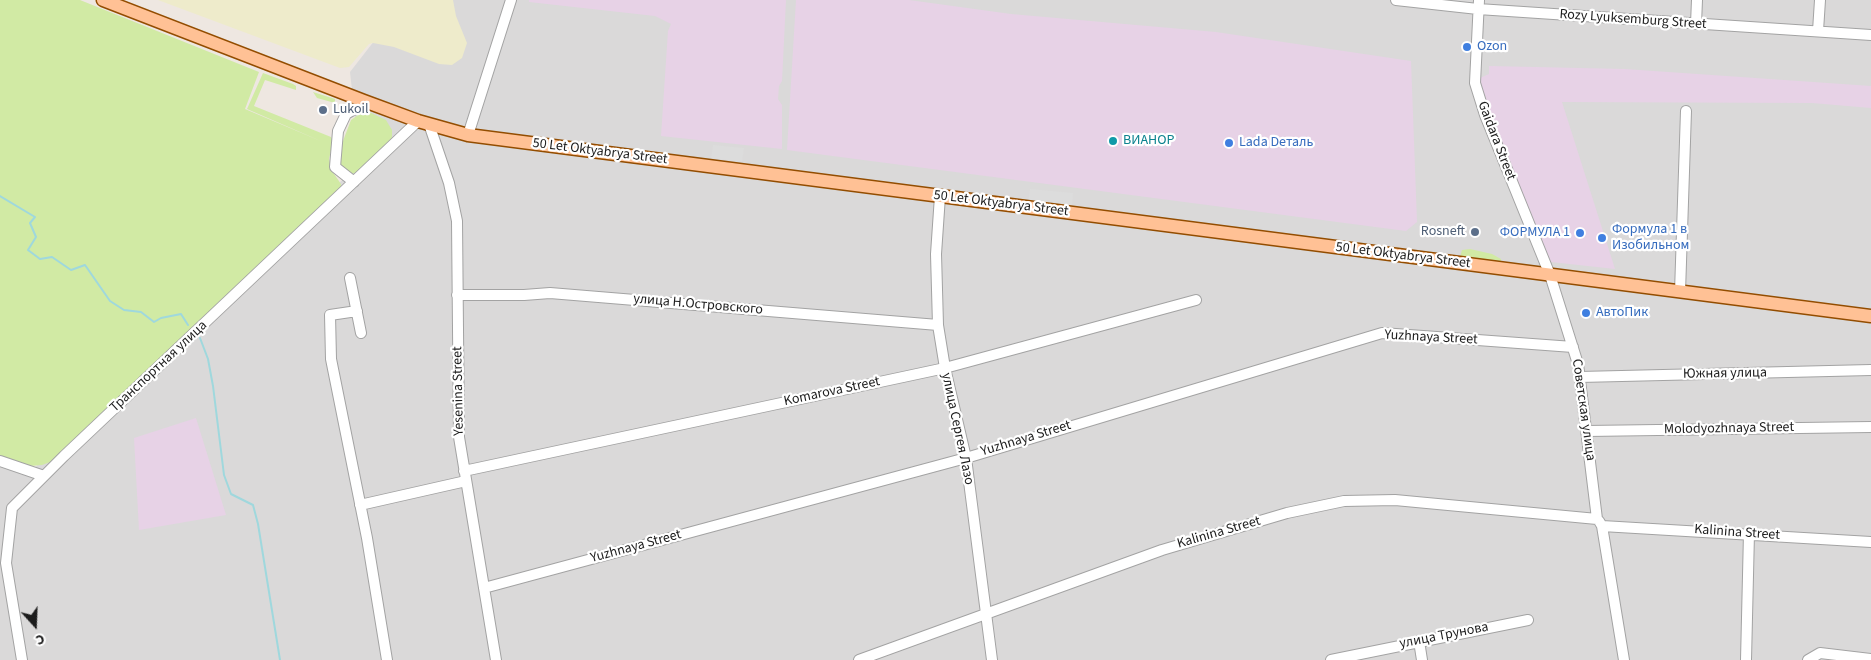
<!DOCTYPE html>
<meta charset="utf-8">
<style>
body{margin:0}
#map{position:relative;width:1871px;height:660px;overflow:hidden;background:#eee7e1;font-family:"Source Sans 3",sans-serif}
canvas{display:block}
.north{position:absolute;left:10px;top:600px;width:50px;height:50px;-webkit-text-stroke:4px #fff;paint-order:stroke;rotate:160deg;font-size:14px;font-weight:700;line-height:20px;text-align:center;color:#1c1c1c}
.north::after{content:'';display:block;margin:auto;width:18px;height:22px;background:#1c1c1c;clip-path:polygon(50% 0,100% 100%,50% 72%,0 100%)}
</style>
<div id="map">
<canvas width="1871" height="660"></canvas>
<div class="north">С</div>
</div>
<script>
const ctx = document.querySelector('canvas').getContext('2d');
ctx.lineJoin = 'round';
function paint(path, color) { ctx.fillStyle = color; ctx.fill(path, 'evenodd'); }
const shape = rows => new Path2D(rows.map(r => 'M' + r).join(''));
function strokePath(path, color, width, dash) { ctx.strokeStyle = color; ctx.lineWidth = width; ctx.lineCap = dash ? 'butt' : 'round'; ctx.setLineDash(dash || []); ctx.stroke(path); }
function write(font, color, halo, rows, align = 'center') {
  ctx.font = font + ' "Source Sans 3",sans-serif'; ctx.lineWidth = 4.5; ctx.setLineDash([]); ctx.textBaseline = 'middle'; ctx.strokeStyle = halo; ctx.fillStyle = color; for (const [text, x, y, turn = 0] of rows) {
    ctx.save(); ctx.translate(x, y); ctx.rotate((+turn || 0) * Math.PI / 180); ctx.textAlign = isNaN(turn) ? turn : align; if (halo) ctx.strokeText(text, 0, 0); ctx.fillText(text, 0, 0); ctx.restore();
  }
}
paint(shape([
 [406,0,1871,0,1871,660,0,660,0,463,30,472,369,155,355,117,350,72]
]), '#dad9d9');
paint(shape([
 [529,0,786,0,782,81,779,86,778,99,782,105,782,149,661,136,668,31,671,24,655,16,529,2],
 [796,0,909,0,1011,14,1216,32,1411,61,1417,222,1406,231,787,150],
 [1489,66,1625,69,1871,86,1871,108,1812,103,1562,102,1615,269,1551,262,1484,100,1480,78,1489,74],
 [196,418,226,515,139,530,134,438]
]), '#e7d2e6');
paint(shape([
 [158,0,453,0,456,16,467,43,462,58,452,65,439,64,394,47,373,43,369,44,349,67,340,68]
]), '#eeebcb');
paint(shape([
 [0,0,80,0,259,72,245,109,323,142,247,109,263,73,293,84,296,86,296,90,265,80,254,106,331,137,333,142,329,159,332,171,341,184,341,188,53,461,42,465,30,466,0,457],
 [313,92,335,99,335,103,317,98],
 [369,112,386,120,392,130,392,136,391,142,359,172,351,174,339,166,338,154,351,120,358,115],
 [1470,249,1492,254,1501,259,1501,263,1460,257,1462,250]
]), '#d1eaa4');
paint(shape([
 [713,145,744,148,742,162,711,158],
 [1030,189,1073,193,1072,207,1028,202]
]), '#dcdcdc');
strokePath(shape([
 [0,196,35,217,30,223,36,237,28,250,40,259,52,257,71,270,85,265,110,301,124,310,141,312,154,322,161,318,181,314,188,325],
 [200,338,208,359,213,386,224,475,231,494,253,505,258,524,280,660]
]), '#9fd8dd', 2);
const minor = shape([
 [1396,0,1478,9,1871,35],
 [1479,0,1475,83,1485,115,1550,275,1578,364,1597,519],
 [1696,24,1697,0],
 [1818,31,1820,0],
 [429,124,449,183,457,221,459,437,496,660],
 [468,135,511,0],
 [354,182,335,167,338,131,346,114,367,102],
 [940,196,936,254,938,325,945,368,966,458,992,660],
 [350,278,361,333],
 [1680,292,1686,111],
 [457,295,524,295,550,293,938,325],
 [357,311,330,315,331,359,367,538,387,660],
 [1580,377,1871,370],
 [1587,431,1871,427],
 [0,461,44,476],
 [464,471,945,368,1196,300],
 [360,505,466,481],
 [1599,521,1602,526,1624,660],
 [1602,526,1871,542],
 [484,588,966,458,1382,333,1573,347],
 [1419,641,1422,660],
 [22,660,6,563,12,508,64,456,418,121],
 [859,660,1162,550,1287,513,1344,501,1395,500,1597,519],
 [1331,660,1528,620],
 [1746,660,1749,533],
 [1808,660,1820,653,1871,659]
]);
const major = shape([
 [103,0,364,101,418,121,468,135,1871,316]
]);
strokePath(minor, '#a3a3a3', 12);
strokePath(major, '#934d00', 15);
strokePath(minor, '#fff', 10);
strokePath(major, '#ffc195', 12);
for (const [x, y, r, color] of [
 [1467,47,5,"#3f7fe0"],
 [323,110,5,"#5c6f8a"],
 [1113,141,5,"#0f9aa8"],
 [1229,143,5,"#3f7fe0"],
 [1475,232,5,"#5c6f8a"],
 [1580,233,5,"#3f7fe0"],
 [1602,238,5,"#3f7fe0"],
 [1586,313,5,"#3f7fe0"]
]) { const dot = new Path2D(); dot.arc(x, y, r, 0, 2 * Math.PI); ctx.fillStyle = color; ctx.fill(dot); strokePath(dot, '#fff', 2); }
write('14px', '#1c1c1c', '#fff', [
 ["Rozy Lyuksemburg Street",1633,20,4],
 ["Gaidara Street",1496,141,69],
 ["50 Let Oktyabrya Street",600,152,7],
 ["50 Let Oktyabrya Street",1001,204,7],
 ["50 Let Oktyabrya Street",1403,256,7],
 ["улица Н.Островского",698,305,5],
 ["Yuzhnaya Street",1431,338,3],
 ["Транспортная улица",159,367,-43],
 ["Южная улица",1725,374,-1],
 ["Yesenina Street",459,391,-91],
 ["Komarova Street",832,392,-12],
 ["Советская улица",1583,410,82],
 ["улица Сергея Лазо",957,429,78],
 ["Molodyozhnaya Street",1729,429,-1],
 ["Yuzhnaya Street",1026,439,-17],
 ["Kalinina Street",1219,533,-16],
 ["Kalinina Street",1737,533,4],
 ["Yuzhnaya Street",636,547,-15],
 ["улица Трунова",1444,636,-11]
]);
write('14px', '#366cbe', '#fff', [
 ["Ozon",1477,47],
 ["Lada Dеталь",1239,143],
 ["Формула 1 в",1612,230],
 ["Изобильном",1612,246],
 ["ФОРМУЛА 1",1570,233,"right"],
 ["АвтоПик",1596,313]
], 'left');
write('14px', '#4e5e75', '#fff', [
 ["Lukoil",333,110],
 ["Rosneft",1465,232,"right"]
], 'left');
write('14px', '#0d838f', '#fff', [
 ["ВИАНОР",1123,141]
], 'left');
</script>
